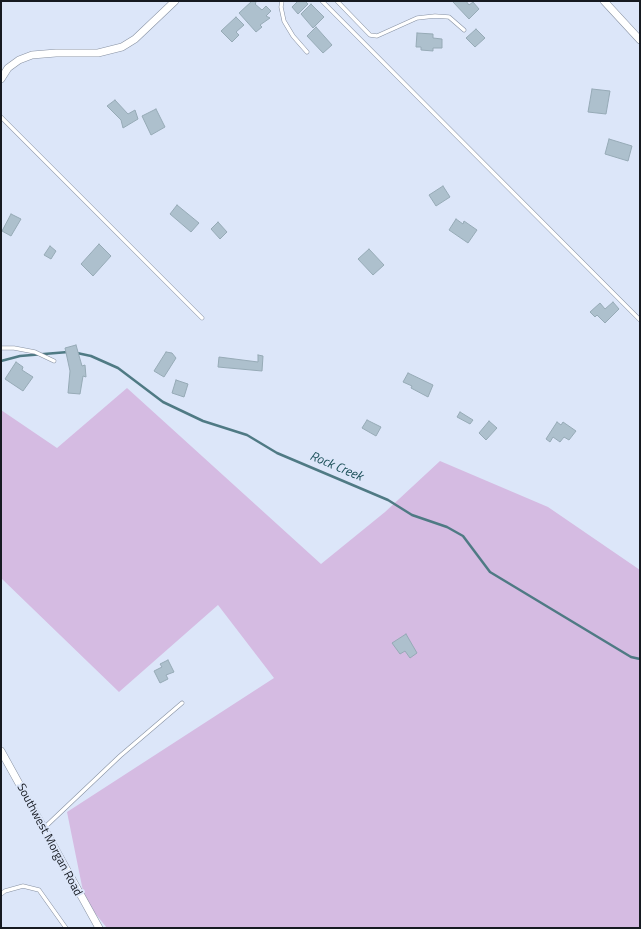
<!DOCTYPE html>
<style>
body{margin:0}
#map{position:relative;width:641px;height:929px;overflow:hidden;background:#dce6f9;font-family:"Titillium Web",sans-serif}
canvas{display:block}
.frame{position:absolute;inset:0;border:2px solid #161a21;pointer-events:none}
</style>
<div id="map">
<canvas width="641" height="929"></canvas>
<div class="frame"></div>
</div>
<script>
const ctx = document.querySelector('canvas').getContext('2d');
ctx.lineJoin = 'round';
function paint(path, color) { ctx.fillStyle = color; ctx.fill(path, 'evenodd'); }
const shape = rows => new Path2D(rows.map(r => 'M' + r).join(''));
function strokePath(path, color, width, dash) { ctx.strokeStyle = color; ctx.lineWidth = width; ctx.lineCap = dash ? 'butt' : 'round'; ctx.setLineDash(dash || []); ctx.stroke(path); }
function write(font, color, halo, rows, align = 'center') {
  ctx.font = font + ' "Titillium Web",sans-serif'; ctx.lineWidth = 4; ctx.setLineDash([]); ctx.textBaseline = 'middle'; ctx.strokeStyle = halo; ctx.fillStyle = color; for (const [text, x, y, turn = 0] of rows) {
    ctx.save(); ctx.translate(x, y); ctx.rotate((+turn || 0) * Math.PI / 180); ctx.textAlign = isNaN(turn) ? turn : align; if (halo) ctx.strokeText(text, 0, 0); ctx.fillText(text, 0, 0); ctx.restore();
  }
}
paint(shape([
 [127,388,321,564,385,512,440,461,548,507,640,570,640,928,107,928,85,901,67,812,274,678,218,605,119,692,1,578,1,410,57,448]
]), '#d5bbe2');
strokePath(shape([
 [77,353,91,356,118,368,163,402,203,421,247,435,277,453,388,500,412,515,447,527,463,536,490,572,631,657,640,659],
 [1,361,20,356,68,352]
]), '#4f7a84', 2.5);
const building = shape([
 [252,1,255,1,256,3,255,4,262,10,266,6,271,11,266,16,270,18,260,25,262,27,256,32,239,13,252,1],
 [298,1,305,1,308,4,298,14,292,7,298,1],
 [454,1,466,1,469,5,473,2,479,9,469,19,453,2,454,1],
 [311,4,324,17,313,28,301,14,311,4],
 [236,17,244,25,236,32,239,35,232,42,221,31,236,17],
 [316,27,332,45,323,53,307,36,316,27],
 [476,29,485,38,475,47,466,38,476,29],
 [417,33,433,34,433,38,442,39,442,48,433,48,433,51,421,50,421,47,416,47,417,33],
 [592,89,610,91,606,114,588,112,592,89],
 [115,100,128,114,135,110,138,119,123,128,121,120,107,106,115,100],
 [156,109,165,127,151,135,142,116,156,109],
 [609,139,632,146,628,161,605,154,609,139],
 [443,186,450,197,436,206,429,195,443,186],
 [177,205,199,223,191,232,170,214,177,205],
 [11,214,21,219,11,236,2,231,11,214],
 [456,219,463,224,464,221,477,230,468,243,449,230,456,219],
 [218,222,227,232,220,239,211,229,218,222],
 [99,244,111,256,93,276,81,264,99,244],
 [50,246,56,251,51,259,44,255,50,246],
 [369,249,384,265,373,275,358,259,369,249],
 [613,302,619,309,605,323,597,315,595,317,590,312,600,303,605,309,613,302],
 [76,345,82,366,85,365,86,377,83,376,80,394,68,393,70,371,65,348,76,345],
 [166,352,172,353,176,358,164,377,154,371,166,352],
 [258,355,263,356,262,371,218,367,219,357,258,362,258,355],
 [16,362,23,367,22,370,33,377,23,391,5,379,16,362],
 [408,373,433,385,428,397,411,388,412,386,403,382,408,373],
 [176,380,188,384,184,397,172,393,176,380],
 [460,412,473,420,470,424,457,417,460,412],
 [367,420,381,427,376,436,362,428,367,420],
 [489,421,497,428,486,440,479,433,489,421],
 [557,422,561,425,563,422,576,431,569,440,564,437,560,442,553,437,550,442,546,439,557,422],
 [406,634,417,653,410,658,405,651,400,654,392,643,406,634],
 [168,660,174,672,166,675,168,679,160,683,154,671,162,667,160,664,168,660]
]);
paint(building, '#adc0cd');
strokePath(building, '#96aab6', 1);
const lane = shape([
 [282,1,281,7,284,21,293,36,307,52],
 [322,1,640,320],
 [337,1,370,35,377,36,417,18,435,16,449,17,464,30],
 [1,117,202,318],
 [1,348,14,348,35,352,54,361],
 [44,828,120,756,182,703],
 [1,894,5,891,23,886,39,890,66,928]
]);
const street = shape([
 [604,1,640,40],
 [1,79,8,68,19,60,32,55,56,53,98,53,122,47,135,39,175,1],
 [1,751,99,928]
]);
strokePath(lane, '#8791a2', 4.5);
strokePath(street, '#8791a2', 8);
strokePath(lane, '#fff', 3.5);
strokePath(street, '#fff', 7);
write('12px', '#161a21', '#dce6f9', [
 ["Southwest Morgan Road",49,840,62]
]);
write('italic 13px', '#1a4f58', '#dce6f9', [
 ["Rock Creek",336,467,23]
]);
</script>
